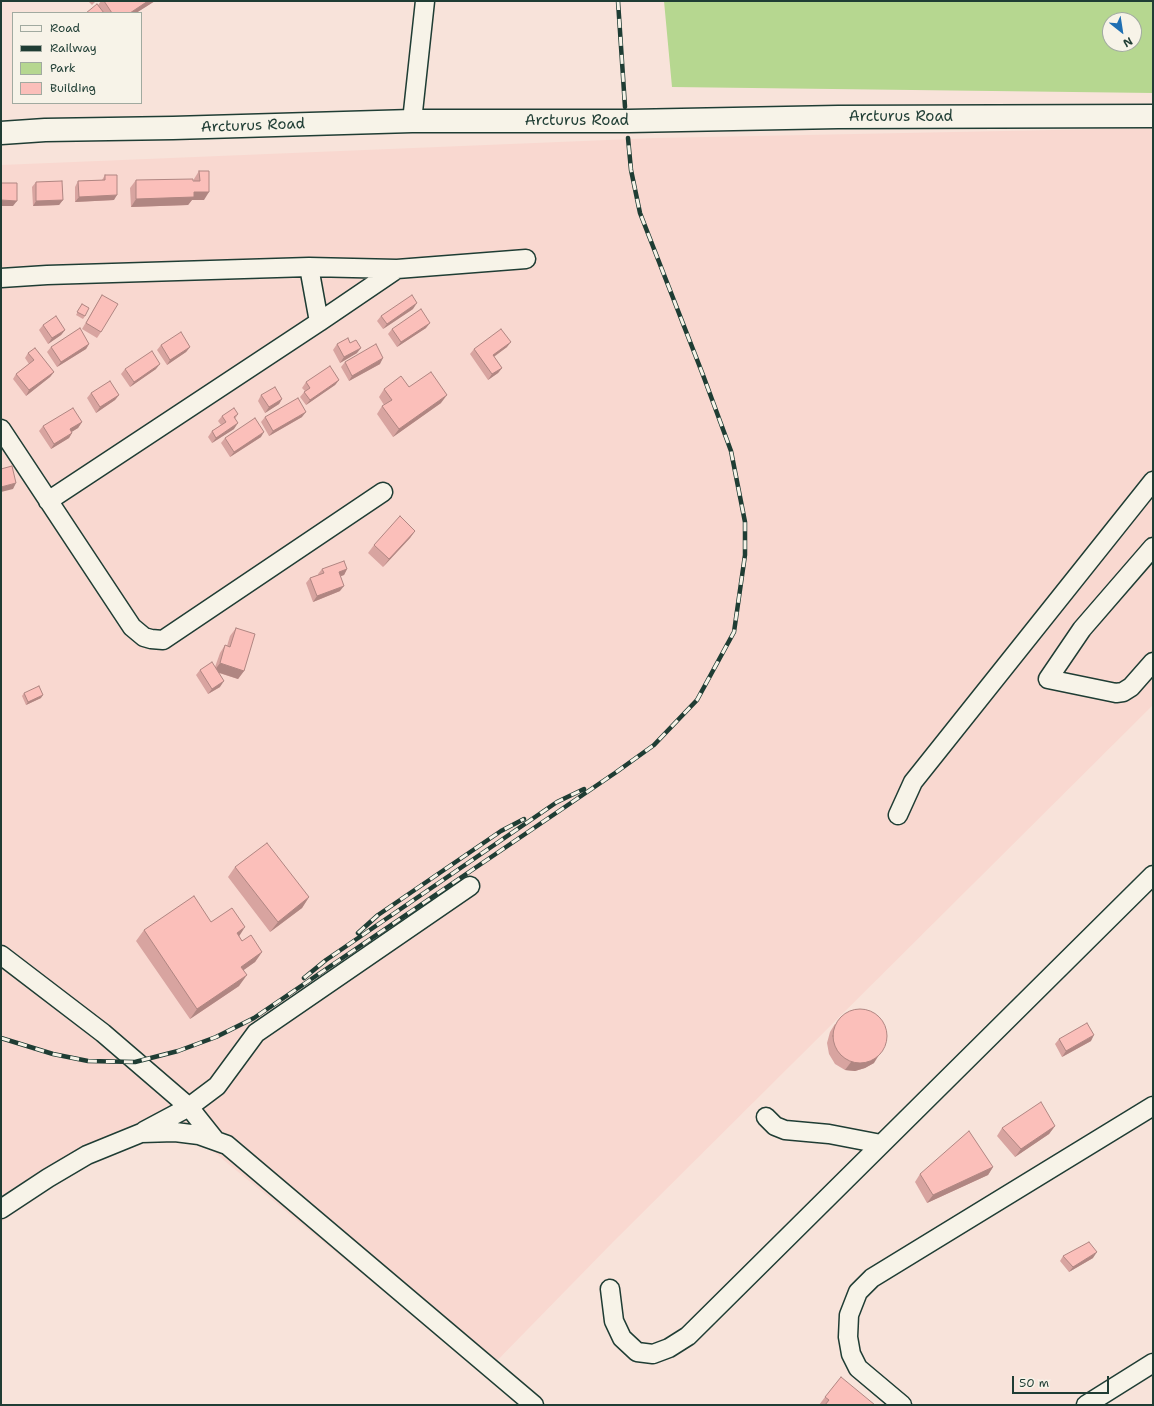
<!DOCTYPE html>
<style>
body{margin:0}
#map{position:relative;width:1154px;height:1406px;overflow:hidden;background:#f8e3da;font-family:"Shantell Sans",sans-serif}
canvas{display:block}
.frame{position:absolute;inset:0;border:2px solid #1f3d34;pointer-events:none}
.legend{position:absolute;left:12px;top:12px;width:130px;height:92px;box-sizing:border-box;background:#f7f3e8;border:1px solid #a1aaa0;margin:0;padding:5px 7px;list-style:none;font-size:12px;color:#1f3d34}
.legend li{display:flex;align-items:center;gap:8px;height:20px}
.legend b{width:20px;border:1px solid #a1aaa0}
.north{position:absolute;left:1102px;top:12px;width:40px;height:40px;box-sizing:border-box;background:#f7f3e8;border:1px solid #a1aaa0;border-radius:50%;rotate:150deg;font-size:11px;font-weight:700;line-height:16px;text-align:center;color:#1f3d34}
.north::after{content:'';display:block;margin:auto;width:14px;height:18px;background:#1f6fb2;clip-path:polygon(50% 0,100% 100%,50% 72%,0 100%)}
.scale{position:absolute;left:1012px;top:1376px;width:97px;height:18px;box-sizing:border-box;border:2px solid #1f3d34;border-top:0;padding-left:5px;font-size:12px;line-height:14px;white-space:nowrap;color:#1f3d34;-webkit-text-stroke:3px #f7f3e8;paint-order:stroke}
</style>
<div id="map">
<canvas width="1154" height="1406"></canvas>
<div class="frame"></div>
<ul class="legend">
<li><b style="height:5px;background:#f7f3e8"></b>Road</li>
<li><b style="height:5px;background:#1f3d34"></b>Railway</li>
<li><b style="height:11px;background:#b6d790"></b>Park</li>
<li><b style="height:11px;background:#fbbfba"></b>Building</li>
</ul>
<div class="north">N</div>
<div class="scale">50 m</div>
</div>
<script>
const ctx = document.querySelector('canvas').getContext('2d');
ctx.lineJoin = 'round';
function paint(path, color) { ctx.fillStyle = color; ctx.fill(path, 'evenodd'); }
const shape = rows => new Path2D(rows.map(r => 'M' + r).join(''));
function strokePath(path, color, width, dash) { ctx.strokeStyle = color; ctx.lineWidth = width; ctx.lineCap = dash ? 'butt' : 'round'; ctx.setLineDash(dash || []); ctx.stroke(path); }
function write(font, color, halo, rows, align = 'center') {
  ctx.font = font + ' "Shantell Sans",sans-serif'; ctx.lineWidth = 3; ctx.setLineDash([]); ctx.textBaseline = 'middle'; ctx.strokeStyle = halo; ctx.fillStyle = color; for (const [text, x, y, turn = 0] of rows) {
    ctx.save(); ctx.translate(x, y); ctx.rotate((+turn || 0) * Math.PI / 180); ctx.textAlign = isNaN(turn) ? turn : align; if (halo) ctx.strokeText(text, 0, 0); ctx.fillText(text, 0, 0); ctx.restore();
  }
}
paint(shape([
 [1153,128,1153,705,614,1241,484,1374,164,1111,1,1222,1,165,656,138]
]), '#f9d8d0');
paint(shape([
 [664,1,1153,1,1153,93,672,87],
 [1110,20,1134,20,1134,44,1110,44]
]), '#b6d790');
const minor = shape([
 [412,121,425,1],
 [1,278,47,275,309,267,397,269,526,259],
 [319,322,397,269],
 [1,429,132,627,144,637,151,639,163,640,383,492],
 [48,501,319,322,309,267],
 [1153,547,1082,629,1048,679,1116,693,1123,692,1131,687,1153,662],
 [898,815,913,782,1153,481],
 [1,955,103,1033,189,1107,216,1141],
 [766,1117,775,1126,785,1130,829,1134,881,1144],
 [144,1131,189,1107,217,1086,256,1033,470,886],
 [1,1209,48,1178,87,1155,141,1133,175,1132,199,1135,227,1145,534,1405],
 [610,1289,614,1321,622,1338,637,1352,653,1354,669,1348,688,1336,1153,875],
 [902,1405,858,1368,851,1354,848,1337,849,1315,858,1292,872,1278,1153,1106],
 [1086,1405,1153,1363]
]);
const major = shape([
 [1,133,45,130,173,128,412,121,629,121,838,117,1153,116]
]);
strokePath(minor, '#1f3d34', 21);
strokePath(major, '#1f3d34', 25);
strokePath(minor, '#f7f3e8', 18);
strokePath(major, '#f7f3e8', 22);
const rail = shape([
 [618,1,625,107],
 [358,933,378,915,501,831,524,819],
 [304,978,326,960,557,802,584,789],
 [1,1038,53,1054,88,1061,135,1062,178,1051,216,1037,254,1018,615,773,654,745,697,700,734,632,745,555,745,522,731,451,703,375,640,213,631,170,628,138]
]);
strokePath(rail, '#1f3d34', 4.5);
strokePath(rail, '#f7f3e8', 3, [9]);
paint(shape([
 [88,1,96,1,92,5],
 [101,1,155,1,136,13,86,13,98,5],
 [199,171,204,200,192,200,188,205,131,207,130,188,136,180,194,181,194,179],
 [105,175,114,200,75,202,75,187,78,181,102,180],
 [36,182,63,200,59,205,33,206,32,187],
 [102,295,101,332,97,338,82,329],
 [82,304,85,316,83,319,76,315],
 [413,309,383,329,377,321,381,316],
 [43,325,65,330,61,335,48,344,39,330],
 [426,328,397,347,388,334,392,329],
 [89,344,86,349,57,367,47,352,51,347],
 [337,344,357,353,340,363,333,350],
 [161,345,190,347,186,352,167,365,157,350],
 [507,347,494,357,502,368,498,373,488,380,470,354,474,349],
 [28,353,54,372,50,377,26,396,13,379,16,374,29,364,25,358],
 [345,362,380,364,349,381,341,367],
 [125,369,156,369,130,387,121,374],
 [339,380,335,385,306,405,300,397,305,391,302,388,306,382],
 [409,387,441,403,393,437,377,414,382,406,384,405,379,397,384,389],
 [91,393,119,395,115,400,96,413,87,398],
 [261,395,282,399,279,404,265,413,258,401],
 [238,414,235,419,234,429,212,443,208,437,212,431,221,425,218,421,222,416],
 [265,417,302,417,269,436,261,422],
 [82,422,78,428,72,431,72,433,69,438,51,449,39,431,43,426],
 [261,437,230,457,221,443,225,438],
 [415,531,410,538,383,567,368,553,374,545],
 [322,569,347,569,344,575,340,576,340,591,313,602,306,583,310,578,318,575,318,574],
 [236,628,244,671,238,679,219,673,220,687,208,694,196,675,200,670,215,667,220,653,225,645,227,646,230,636],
 [24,693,41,698,26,705,22,696],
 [235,867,309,897,302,908,270,932,228,877],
 [211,922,239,936,242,941,262,952,255,962,243,970,239,986,190,1019,136,941,144,930],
 [835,1024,874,1063,865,1068,855,1071,845,1070,835,1064,829,1054,827,1043,830,1032],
 [1059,1039,1091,1041,1062,1057,1055,1044],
 [1055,1126,1049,1134,1015,1157,997,1136,1002,1128],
 [993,1167,988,1175,927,1203,915,1182,920,1174],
 [1063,1256,1093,1258,1069,1272,1060,1261],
 [825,1397,875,1405,819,1405]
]), '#d8a4a0');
paint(shape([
 [148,1,155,1,136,13,130,13],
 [194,192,209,192,204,200,192,200,188,205,131,207,136,199],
 [117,195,114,200,75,202,79,197],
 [1,200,17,201,13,206,1,206],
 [63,200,59,205,33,206,36,201],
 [417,303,413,309,383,329,387,324],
 [430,323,426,328,397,347,401,342],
 [65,330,61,335,48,344,52,338],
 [511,342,507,347,489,360,493,355],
 [89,344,86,349,57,367,61,362],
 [190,347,186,352,167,365,170,360],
 [361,348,357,353,340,363,344,357],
 [383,358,380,364,349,381,352,376],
 [160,364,156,369,130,387,134,382],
 [502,368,498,373,488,380,492,374],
 [54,372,50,377,26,396,29,390],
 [339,380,335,385,306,405,310,400],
 [119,395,115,400,96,413,100,407],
 [447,395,441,403,393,437,399,429],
 [282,399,279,404,265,413,269,407],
 [306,412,302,417,269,436,273,431],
 [82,422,78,428,67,435,70,429],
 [238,423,234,429,212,443,216,438],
 [264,432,261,437,230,457,234,452],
 [72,433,69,438,51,449,54,444],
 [16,483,13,489,1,492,1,487],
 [415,531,410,538,383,567,389,559],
 [347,569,344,575,336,578,339,572],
 [344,586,340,591,313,602,317,596],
 [220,663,244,671,238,679,214,671],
 [224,681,220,687,208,694,212,689],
 [43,695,41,698,26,705,28,702],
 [309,897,302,908,270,932,278,922],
 [245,927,238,938,237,933],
 [262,952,255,962,234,977,241,967],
 [247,975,239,986,190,1019,197,1009],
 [1094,1035,1091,1041,1062,1057,1066,1051],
 [879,1055,874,1063,865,1068,855,1071,845,1070,851,1062],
 [1055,1126,1049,1134,1015,1157,1021,1149],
 [993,1167,988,1175,927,1203,933,1195],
 [1097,1252,1093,1258,1069,1272,1073,1267]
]), '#b08682');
const building = shape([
 [104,1,148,1,130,13,112,13,104,1],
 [97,4,104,13,86,13,97,4],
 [199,171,209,171,209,192,194,192,194,197,136,199,136,180,193,179,193,181,200,181,199,171],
 [105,175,117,175,117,195,79,197,78,181,105,180,105,175],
 [62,181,63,200,36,201,36,182,62,181],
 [1,183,17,183,17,201,1,200,1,183],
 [102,295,118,304,101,332,86,323,102,295],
 [412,295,417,303,387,324,381,316,412,295],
 [82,304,89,308,85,316,77,312,82,304],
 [421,309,430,323,401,342,392,329,421,309],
 [56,316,65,330,52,338,43,325,56,316],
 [80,328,89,344,61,362,51,347,80,328],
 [501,329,511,342,493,355,502,368,492,374,474,349,501,329],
 [181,332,190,347,170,360,161,345,181,332],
 [348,338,350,343,356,340,361,348,344,357,337,344,348,338],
 [376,344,383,358,352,376,345,362,376,344],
 [35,348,54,372,29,390,16,374,34,360,28,353,35,348],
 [152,351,160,364,134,382,125,369,152,351],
 [330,366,339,380,310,400,304,392,310,388,306,382,330,366],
 [431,372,447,395,399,429,382,406,392,400,384,389,401,376,409,387,431,372],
 [110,381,119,395,100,407,91,393,110,381],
 [275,387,282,399,269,407,261,395,275,387],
 [298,398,306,412,273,431,265,417,298,398],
 [73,408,82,422,70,429,72,433,54,444,43,426,73,408],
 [234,408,238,414,234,417,238,423,216,438,212,431,226,422,222,416,234,408],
 [255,418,264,432,234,452,225,438,255,418],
 [12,466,16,483,1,487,1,469,12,466],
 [400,516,415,531,389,559,374,545,400,516],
 [344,561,347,569,339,572,344,586,317,596,310,578,324,573,322,569,344,561],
 [236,628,255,634,244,671,220,663,225,645,230,647,236,628],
 [212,662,224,681,212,689,200,670,212,662],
 [39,686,43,695,28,702,24,693,39,686],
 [267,843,309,897,278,922,235,867,267,843],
 [194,896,211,922,232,908,245,927,237,933,242,941,251,935,262,952,241,967,247,975,197,1009,144,930,194,896],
 '833 1036a27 27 0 1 1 54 0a27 27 0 1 1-54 0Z',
 [1087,1023,1094,1035,1066,1051,1059,1039,1087,1023],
 [1041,1102,1055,1126,1021,1149,1002,1128,1041,1102],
 [969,1131,993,1167,933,1195,920,1174,969,1131],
 [1089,1242,1097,1252,1073,1267,1063,1256,1089,1242],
 [841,1377,875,1405,825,1405,829,1400,825,1397,841,1377]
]);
paint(building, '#fbbfba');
strokePath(building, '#b08682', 1);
write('15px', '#1f3d34', '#f7f3e8', [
 ["Arcturus Road",901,117],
 ["Arcturus Road",577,121],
 ["Arcturus Road",253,126,-2]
]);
</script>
